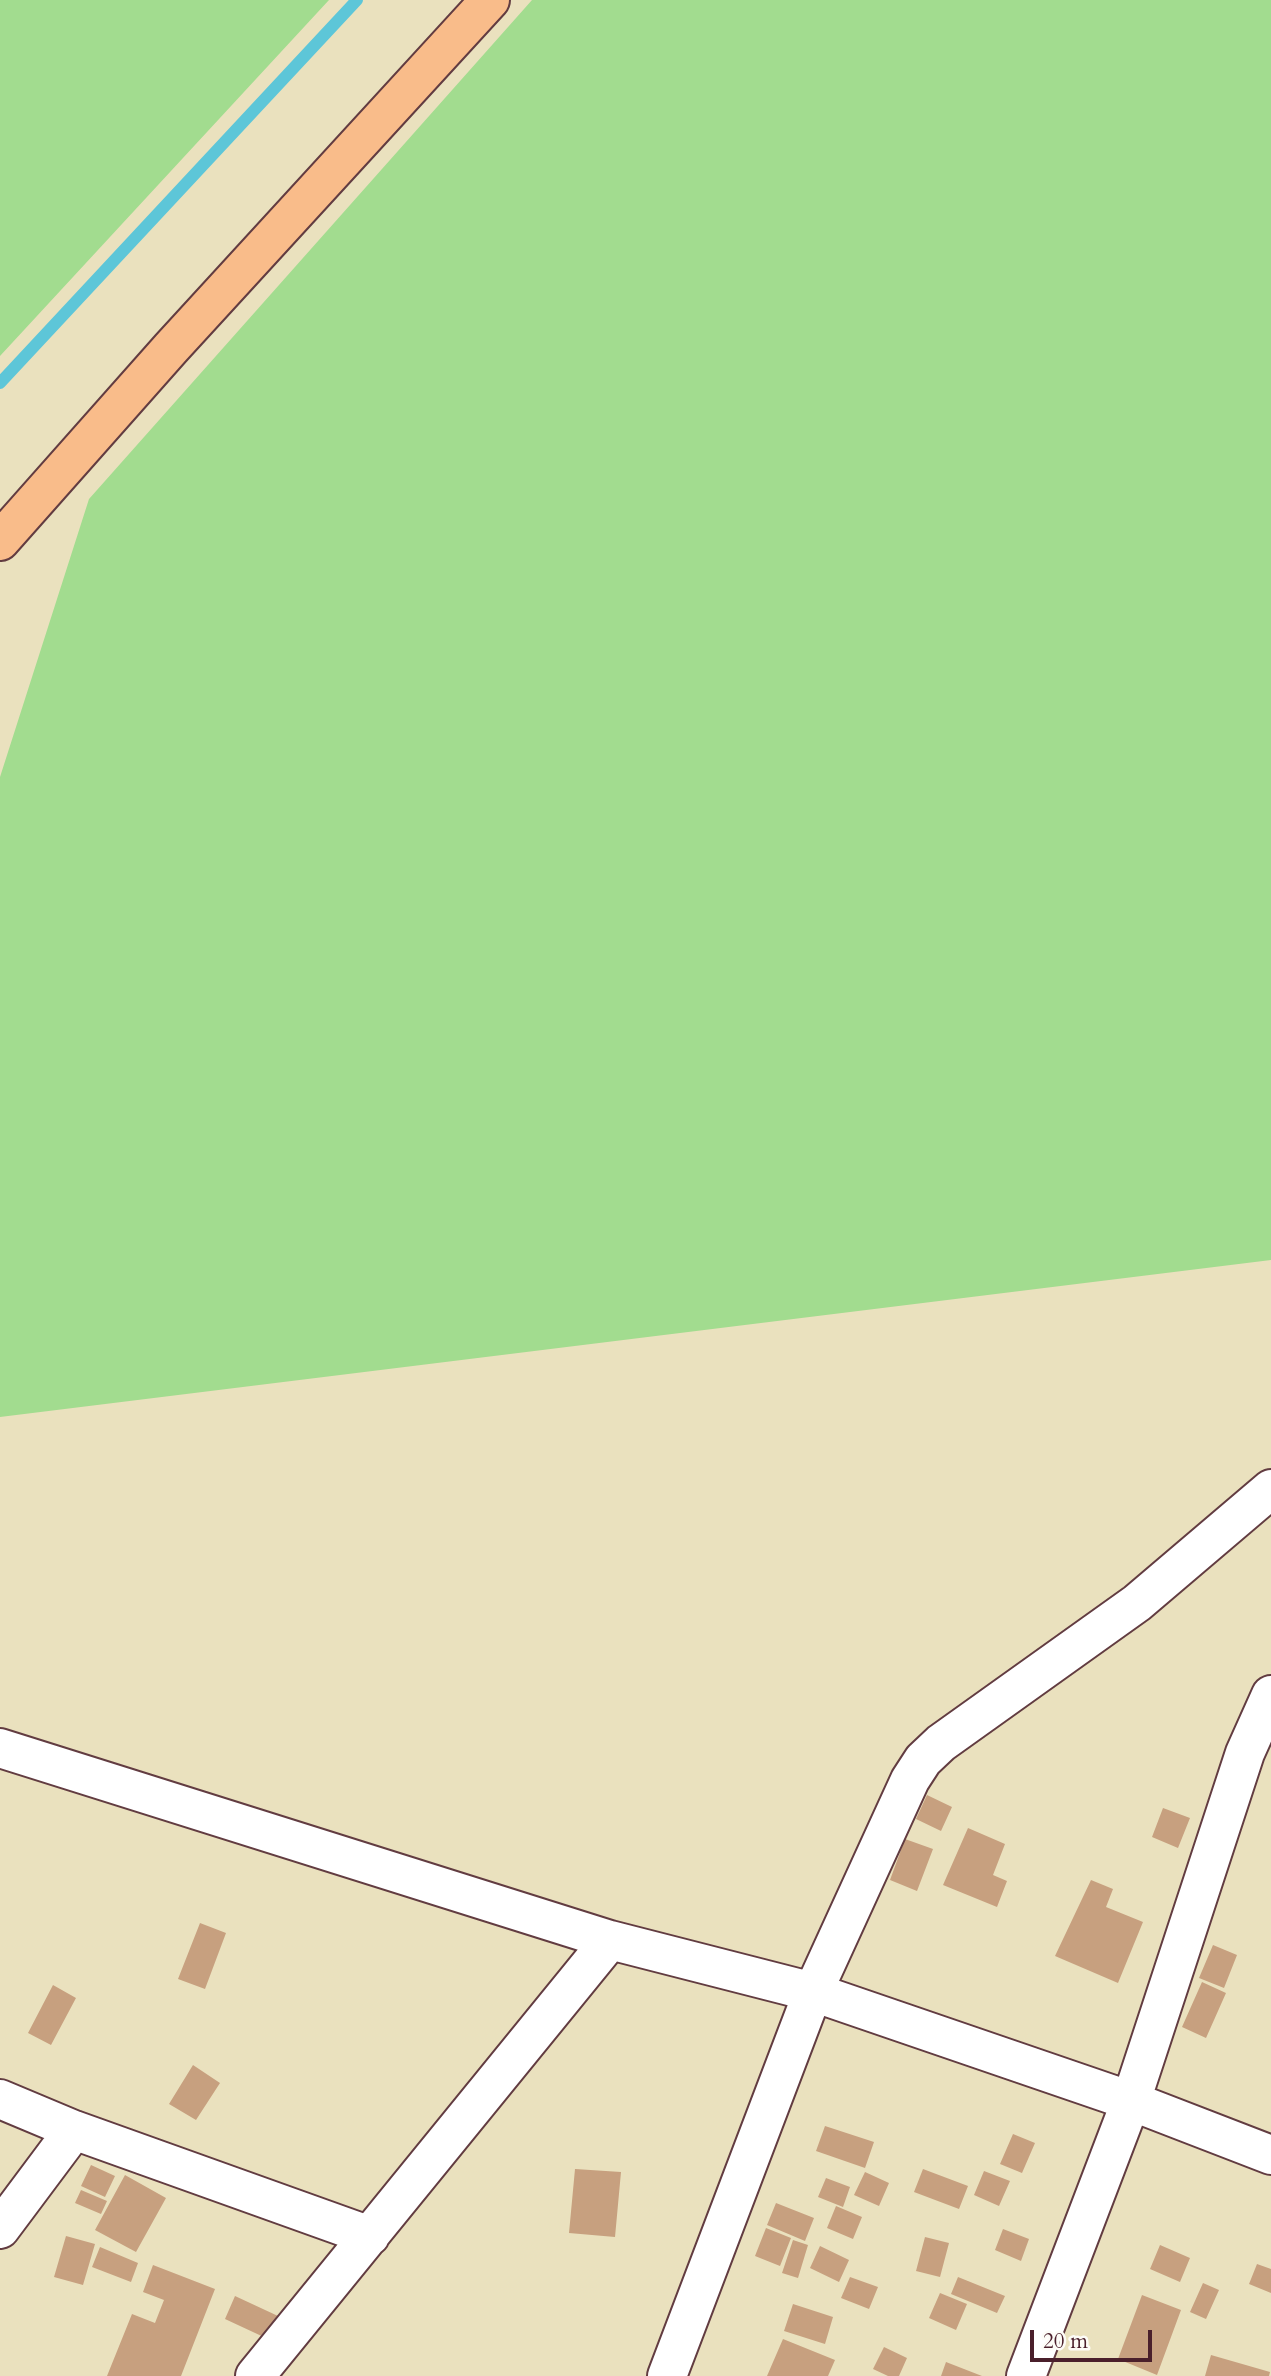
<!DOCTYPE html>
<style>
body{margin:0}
#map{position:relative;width:1271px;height:2376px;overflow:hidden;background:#eae1be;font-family:Cardo,serif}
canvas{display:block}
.scale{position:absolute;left:1030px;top:2330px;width:122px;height:32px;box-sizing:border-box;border:4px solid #4a1f2b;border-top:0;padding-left:9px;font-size:21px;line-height:24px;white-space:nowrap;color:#4a1f2b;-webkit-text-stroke:5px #fdfcf7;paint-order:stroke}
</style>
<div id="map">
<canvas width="1271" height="2376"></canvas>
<div class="scale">20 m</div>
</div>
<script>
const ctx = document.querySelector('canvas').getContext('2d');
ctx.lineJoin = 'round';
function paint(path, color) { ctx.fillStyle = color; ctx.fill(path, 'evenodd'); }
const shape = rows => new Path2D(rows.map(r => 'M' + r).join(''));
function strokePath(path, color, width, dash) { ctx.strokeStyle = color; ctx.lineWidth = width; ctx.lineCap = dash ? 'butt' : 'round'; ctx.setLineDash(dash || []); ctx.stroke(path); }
paint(shape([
 [0,0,329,0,0,356],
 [532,0,1271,0,1271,1260,0,1417,0,777,89,499]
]), '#a2dc8f');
strokePath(shape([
 [0,383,357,0]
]), '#5dc6d8', 12);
paint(shape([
 [927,1795,952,1807,941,1831,916,1819],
 [1163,1808,1190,1818,1178,1848,1152,1837],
 [968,1828,1005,1844,993,1875,1007,1881,997,1907,943,1885],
 [905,1839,933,1849,917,1891,890,1880],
 [1091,1880,1113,1889,1106,1907,1143,1922,1118,1983,1055,1956],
 [200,1923,226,1933,205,1989,178,1979],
 [1213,1945,1237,1955,1224,1988,1199,1978],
 [1202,1982,1226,1993,1206,2038,1182,2027],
 [53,1985,76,1998,51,2045,28,2033],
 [193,2065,220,2083,196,2120,169,2104],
 [825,2126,874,2142,865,2168,816,2151],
 [1013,2134,1035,2143,1022,2173,1000,2164],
 [91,2165,115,2176,105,2197,81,2186],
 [575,2169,621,2172,615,2237,569,2233],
 [923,2169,968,2186,959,2209,914,2192],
 [984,2171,1010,2181,999,2206,974,2195],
 [865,2172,889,2183,879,2206,854,2195],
 [125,2175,166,2198,136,2252,95,2230],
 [826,2178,850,2187,843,2207,818,2197],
 [81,2190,107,2201,101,2214,75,2203],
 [776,2203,814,2218,805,2241,767,2225],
 [836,2206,862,2217,853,2239,827,2228],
 [766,2228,791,2238,780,2266,755,2256],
 [1003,2229,1029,2239,1021,2261,995,2250],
 [66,2236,95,2244,83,2285,54,2277],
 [925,2237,949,2243,940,2277,916,2271],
 [793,2240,808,2245,798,2278,782,2273],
 [1160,2245,1190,2258,1180,2282,1150,2269],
 [820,2246,849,2260,839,2282,810,2268],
 [100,2247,138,2263,131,2282,92,2267],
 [1257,2264,1271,2269,1271,2293,1249,2284],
 [153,2265,215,2289,181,2376,107,2376,132,2314,155,2323,164,2300,143,2292],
 [850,2277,878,2287,869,2309,841,2298],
 [958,2277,1005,2296,997,2313,951,2294],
 [1203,2283,1219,2290,1206,2319,1190,2312],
 [940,2293,967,2304,956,2330,929,2318],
 [1142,2295,1181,2310,1157,2375,1118,2359],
 [235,2296,278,2316,268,2339,225,2319],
 [793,2304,833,2317,825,2344,784,2331],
 [783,2339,835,2360,828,2376,767,2376],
 [884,2347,907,2358,899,2376,888,2376,873,2369],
 [1211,2355,1270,2372,1269,2376,1205,2376],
 [946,2362,982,2376,941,2376]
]), '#c7a07f');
const minor = shape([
 [0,1748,610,1940],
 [0,2099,74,2130,370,2236],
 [0,2229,74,2130],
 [255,2376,610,1940,813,1992,1131,2101,1271,2155],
 [667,2376,813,1992,910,1780,923,1760,941,1743,1137,1603,1271,1489],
 [1026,2376,1131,2101,1245,1753,1271,1695]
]);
const major = shape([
 [0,541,171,348,490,0]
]);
strokePath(minor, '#623c41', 42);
strokePath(major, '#623c41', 42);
strokePath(minor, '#fff', 38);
strokePath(major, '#f9bc8a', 38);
</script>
